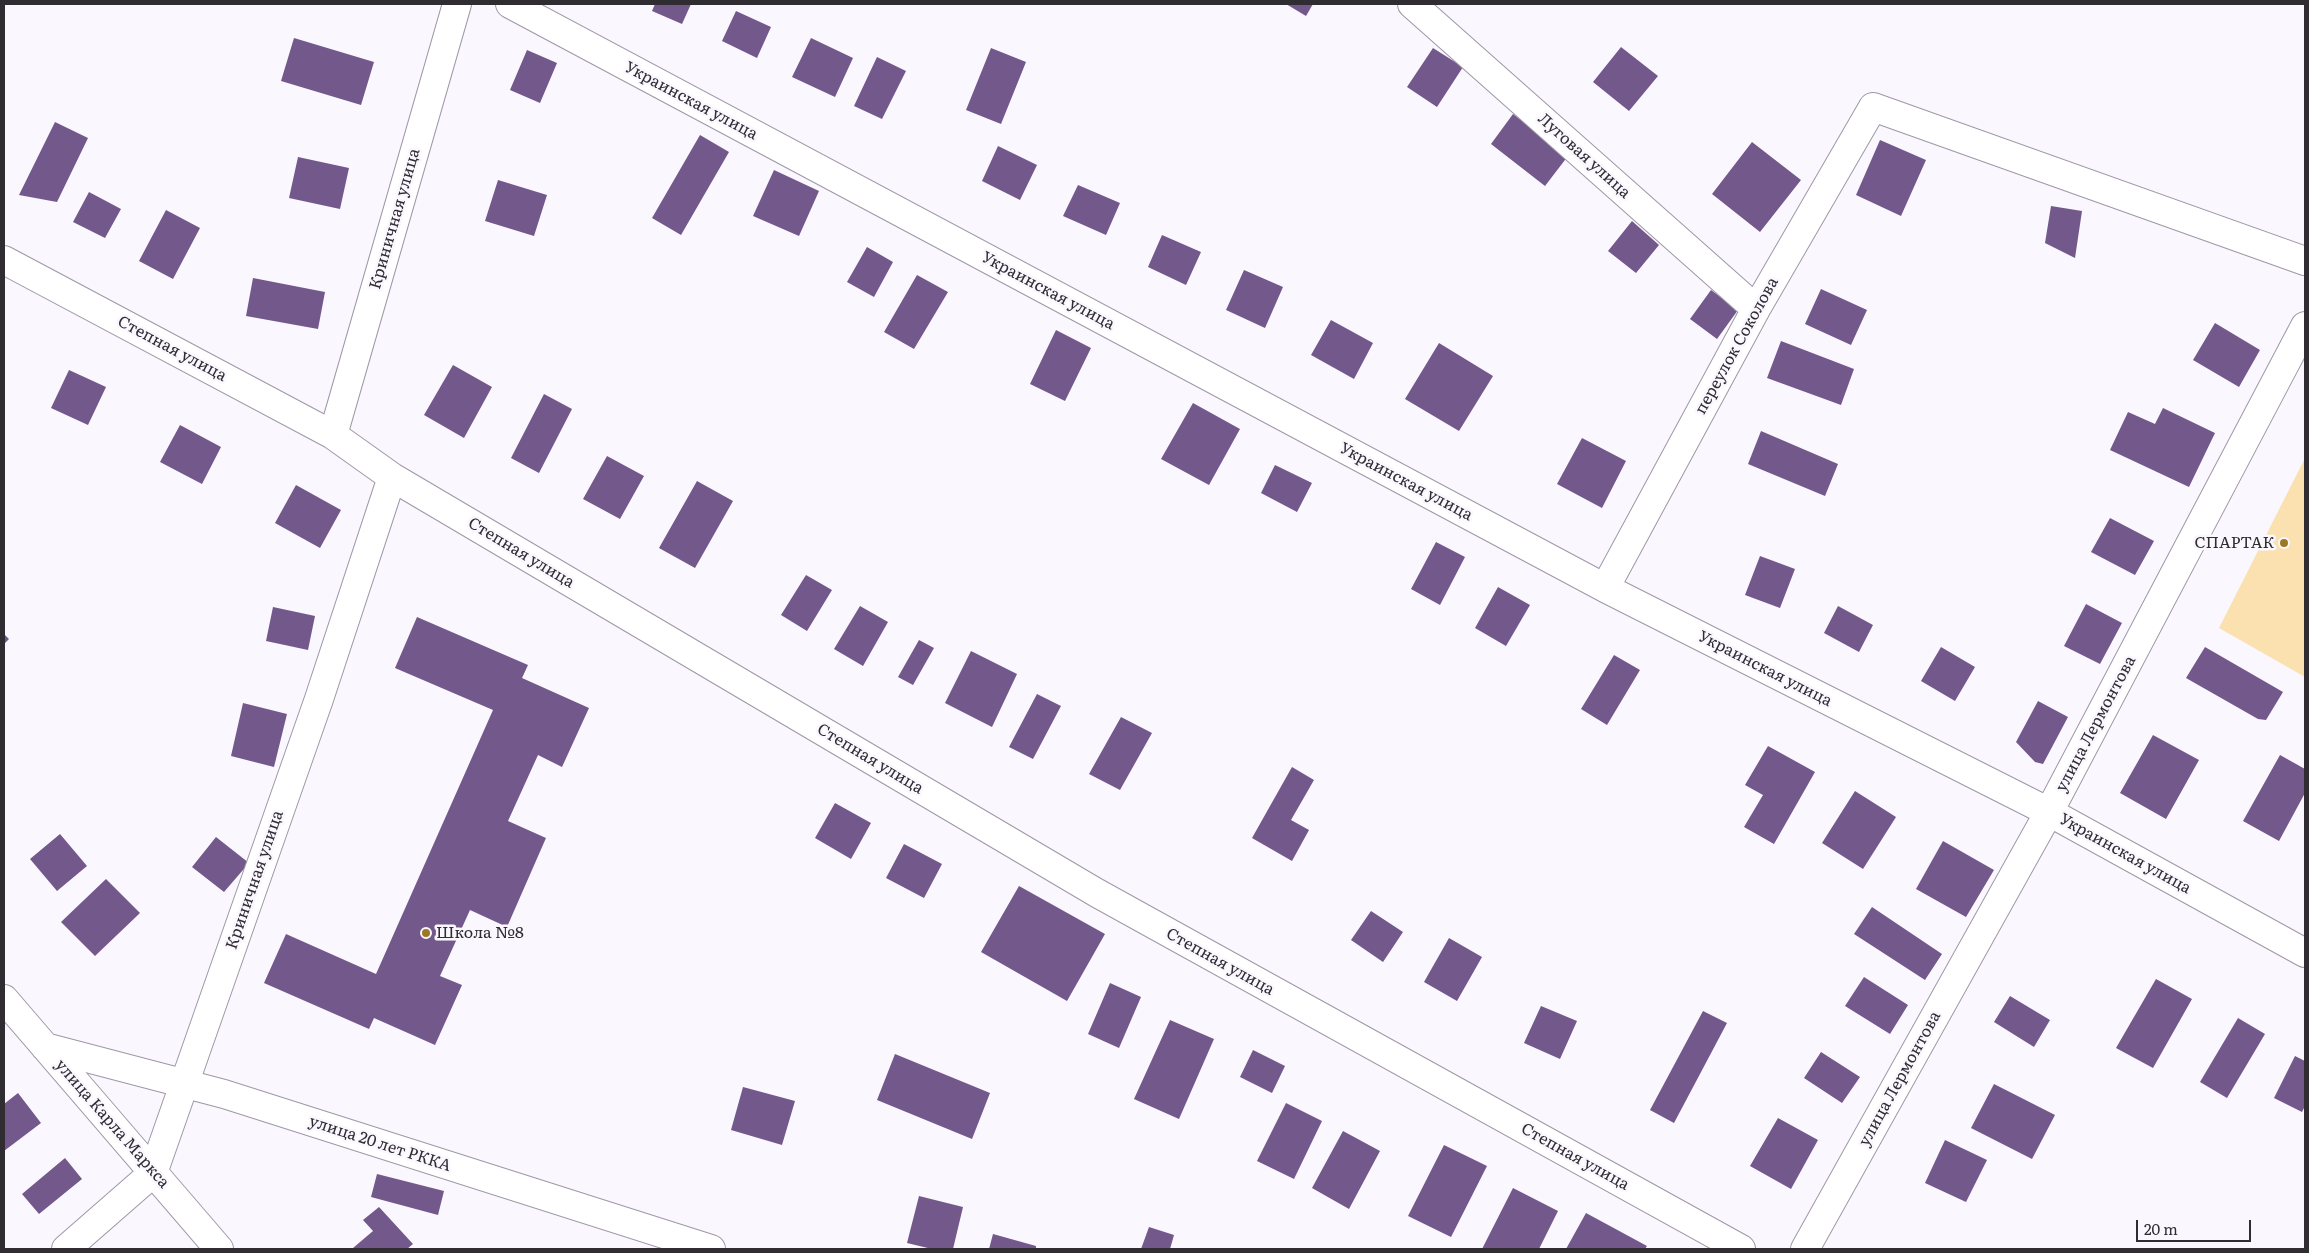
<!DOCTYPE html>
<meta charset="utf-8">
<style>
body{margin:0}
#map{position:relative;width:2309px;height:1253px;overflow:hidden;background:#faf7fe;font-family:Literata,serif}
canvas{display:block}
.frame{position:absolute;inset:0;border:5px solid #2f2c32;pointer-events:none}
.scale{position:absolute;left:2136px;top:1220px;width:115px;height:22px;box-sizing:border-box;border:2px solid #2f2c32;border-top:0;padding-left:6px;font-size:15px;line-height:18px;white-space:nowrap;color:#2f2c32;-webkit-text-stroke:4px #faf7fe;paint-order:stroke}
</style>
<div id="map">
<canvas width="2309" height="1253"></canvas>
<div class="frame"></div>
<div class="scale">20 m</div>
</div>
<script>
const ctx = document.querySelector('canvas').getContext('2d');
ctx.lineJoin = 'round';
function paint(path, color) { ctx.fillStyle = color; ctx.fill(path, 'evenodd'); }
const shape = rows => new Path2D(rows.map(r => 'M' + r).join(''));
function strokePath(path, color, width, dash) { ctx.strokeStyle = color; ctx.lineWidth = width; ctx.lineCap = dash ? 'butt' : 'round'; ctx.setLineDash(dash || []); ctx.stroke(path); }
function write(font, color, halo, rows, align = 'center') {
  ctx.font = font + ' Literata,serif'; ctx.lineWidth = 5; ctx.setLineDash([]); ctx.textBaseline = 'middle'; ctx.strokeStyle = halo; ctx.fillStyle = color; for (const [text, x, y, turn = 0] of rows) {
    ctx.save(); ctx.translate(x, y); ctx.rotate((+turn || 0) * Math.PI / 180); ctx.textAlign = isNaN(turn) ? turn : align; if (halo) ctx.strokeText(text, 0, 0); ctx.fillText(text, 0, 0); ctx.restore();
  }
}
paint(shape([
 [2305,458,2305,677,2219,628]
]), '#fbe1af');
paint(shape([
 [655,4,691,4,682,24,652,11],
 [1286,4,1313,4,1306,16],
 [736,11,771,27,757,58,722,41],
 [294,38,374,62,361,105,281,81],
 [811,38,853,58,835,97,792,77],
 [1621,47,1658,76,1629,111,1593,82],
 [991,48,1026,62,1001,124,966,110],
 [1433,48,1463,67,1437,107,1407,87],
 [527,50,557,63,540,103,510,90],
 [877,57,906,71,882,119,854,106],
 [1513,114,1568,156,1545,186,1491,144],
 [55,122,88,138,57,202,19,195],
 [700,135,729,152,681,235,652,218],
 [1880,140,1926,160,1901,216,1856,195],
 [1752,142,1801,180,1760,232,1712,194],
 [998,146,1037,165,1020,200,982,181],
 [298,157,349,168,340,209,289,198],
 [774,170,819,191,799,236,753,216],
 [498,180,547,195,534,236,485,221],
 [1078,185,1120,203,1106,235,1063,216],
 [89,192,121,209,105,238,73,222],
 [2051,206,2082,211,2075,258,2045,243],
 [166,210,200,228,173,279,139,261],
 [1632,221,1659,245,1636,273,1608,251],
 [1162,235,1201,252,1186,285,1148,267],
 [867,247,893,262,874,297,847,282],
 [1244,270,1283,287,1265,328,1226,310],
 [917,275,948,292,914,349,884,332],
 [253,278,325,292,318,329,246,316],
 [1821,289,1867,310,1851,345,1805,324],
 [1711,290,1738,310,1717,339,1690,319],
 [1331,320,1373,343,1354,379,1311,355],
 [2215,323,2260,350,2239,387,2193,360],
 [1056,330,1091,348,1065,401,1030,384],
 [1781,341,1854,369,1841,405,1767,378],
 [1439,343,1493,376,1459,431,1405,399],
 [453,365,492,387,464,438,424,415],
 [69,370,106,387,88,425,51,408],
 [544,394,572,409,539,473,511,458],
 [1193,403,1240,429,1209,485,1161,459],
 [2163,408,2215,433,2189,487,2110,450,2128,412,2155,424],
 [180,425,221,447,202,484,160,462],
 [1761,431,1838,464,1825,496,1748,464],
 [1582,438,1626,461,1602,508,1557,484],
 [607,456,644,476,620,519,583,499],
 [1275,465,1312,483,1297,512,1261,493],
 [697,481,733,501,695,568,659,548],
 [296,485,341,510,320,548,275,523],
 [2110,518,2154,541,2135,575,2091,552],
 [1436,542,1465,557,1440,605,1411,589],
 [1760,556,1795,569,1780,608,1745,595],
 [806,575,832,590,807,631,781,615],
 [1498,587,1530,605,1506,646,1475,628],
 [2086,604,2122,623,2100,664,2064,646],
 [860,606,888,622,863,666,834,649],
 [1838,606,1873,625,1859,652,1824,633],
 [273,607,315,616,308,650,266,641],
 [417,617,528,665,522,678,589,708,562,767,538,755,508,821,546,838,507,927,470,910,440,976,462,985,435,1045,374,1018,369,1029,264,983,286,934,376,974,493,710,395,668],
 [4,634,9,639,4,644],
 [919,640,934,648,913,685,898,677],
 [1941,647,1975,667,1955,701,1921,681],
 [2205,647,2283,692,2266,720,2258,719,2186,678],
 [971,651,1017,674,992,727,945,703],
 [1614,655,1640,670,1607,725,1581,709],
 [1037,694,1061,706,1033,759,1009,747],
 [2038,701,2068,717,2043,764,2035,762,2016,742],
 [243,703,287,714,274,767,231,756],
 [1121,717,1152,733,1120,790,1089,774],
 [2153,735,2199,760,2166,819,2120,793],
 [1768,746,1815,772,1774,844,1744,827,1763,795,1745,785],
 [2280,755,2305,769,2305,793,2279,841,2243,821],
 [1292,767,1314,780,1291,820,1309,830,1292,861,1252,838],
 [1855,791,1896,817,1863,869,1822,843],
 [835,803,871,823,851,859,815,838],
 [60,834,87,866,57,891,30,859],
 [216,837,249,863,224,892,192,867],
 [1943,841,1994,870,1966,917,1916,889],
 [904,844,942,864,924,898,886,878],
 [106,879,140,913,95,956,61,922],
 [1019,886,1105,934,1067,1001,981,952],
 [1872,907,1942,954,1925,980,1854,934],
 [1371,911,1403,932,1383,962,1351,940],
 [1449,938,1482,957,1457,1001,1424,982],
 [1864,977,1908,1005,1890,1034,1845,1006],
 [2156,979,2192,999,2153,1068,2116,1048],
 [1110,983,1141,997,1119,1048,1088,1034],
 [2010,996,2050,1020,2034,1047,1994,1022],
 [1541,1006,1577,1021,1560,1059,1524,1043],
 [1703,1011,1727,1023,1674,1123,1650,1110],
 [2238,1018,2265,1034,2227,1098,2200,1082],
 [1170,1020,1214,1039,1179,1119,1134,1099],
 [1253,1050,1285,1066,1272,1093,1240,1077],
 [1821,1052,1860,1077,1842,1103,1804,1078],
 [895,1054,990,1093,972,1139,877,1100],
 [2295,1056,2305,1061,2305,1106,2302,1112,2274,1098],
 [1994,1084,2055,1115,2032,1159,1971,1128],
 [743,1087,795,1101,782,1145,731,1130],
 [18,1093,41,1123,4,1151,4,1104],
 [1286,1103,1322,1121,1294,1179,1257,1161],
 [1778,1118,1818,1140,1791,1189,1750,1166],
 [1343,1131,1380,1151,1349,1209,1312,1188],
 [1945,1140,1987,1160,1966,1202,1925,1183],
 [1444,1145,1487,1166,1451,1237,1408,1216],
 [65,1158,82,1179,39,1214,22,1194],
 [377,1174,444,1191,438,1215,371,1197],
 [1513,1188,1558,1211,1539,1249,1482,1249],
 [919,1196,963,1207,953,1249,932,1249,907,1243],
 [379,1207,413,1244,407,1249,353,1248,373,1231,363,1220],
 [1586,1213,1647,1246,1645,1249,1566,1249],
 [1149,1227,1174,1235,1170,1249,1141,1249],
 [993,1234,1036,1246,1036,1249,989,1249]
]), '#73588c');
const minor = shape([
 [510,4,1605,588,2049,812,2305,953],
 [1412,4,1756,309],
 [4,260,333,435,392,477,1097,893,1741,1249],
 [333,435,457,4],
 [1605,588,1756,309,1873,107,2305,261],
 [4,999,219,1249],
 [45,1047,224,1094,711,1249],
 [66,1249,153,1173,319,699,392,477],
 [1805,1249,2049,812,2305,326]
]);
strokePath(minor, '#9f97a7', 30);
strokePath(minor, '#fff', 28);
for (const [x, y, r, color] of [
 [2284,543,5,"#9d7824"],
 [426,933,5,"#9d7824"]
]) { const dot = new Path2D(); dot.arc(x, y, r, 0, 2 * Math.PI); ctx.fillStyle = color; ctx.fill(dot); strokePath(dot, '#faf7fe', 2); }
write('16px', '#2f2c32', '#faf7fe', [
 ["Украинская улица",691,101,28],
 ["Луговая улица",1584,156,42],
 ["Криничная улица",395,219,-74],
 ["Украинская улица",1048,291,28],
 ["переулок Соколова",1737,346,-61],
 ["Степная улица",172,349,28],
 ["Украинская улица",1406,482,28],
 ["Степная улица",521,553,31],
 ["Украинская улица",1765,669,27],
 ["улица Лермонтова",2096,724,-62],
 ["Степная улица",870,759,31],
 ["Украинская улица",2125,854,29],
 ["Криничная улица",255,880,-71],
 ["Степная улица",1220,962,29],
 ["улица Лермонтова",1900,1079,-61],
 ["улица Карла Маркса",112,1124,49],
 ["улица 20 лет РККА",380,1144,18],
 ["Степная улица",1575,1157,29]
]);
write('16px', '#2f2c32', '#faf7fe', [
 ["СПАРТАК",2274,543],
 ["Школа №8",436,933,"left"]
], 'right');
</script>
